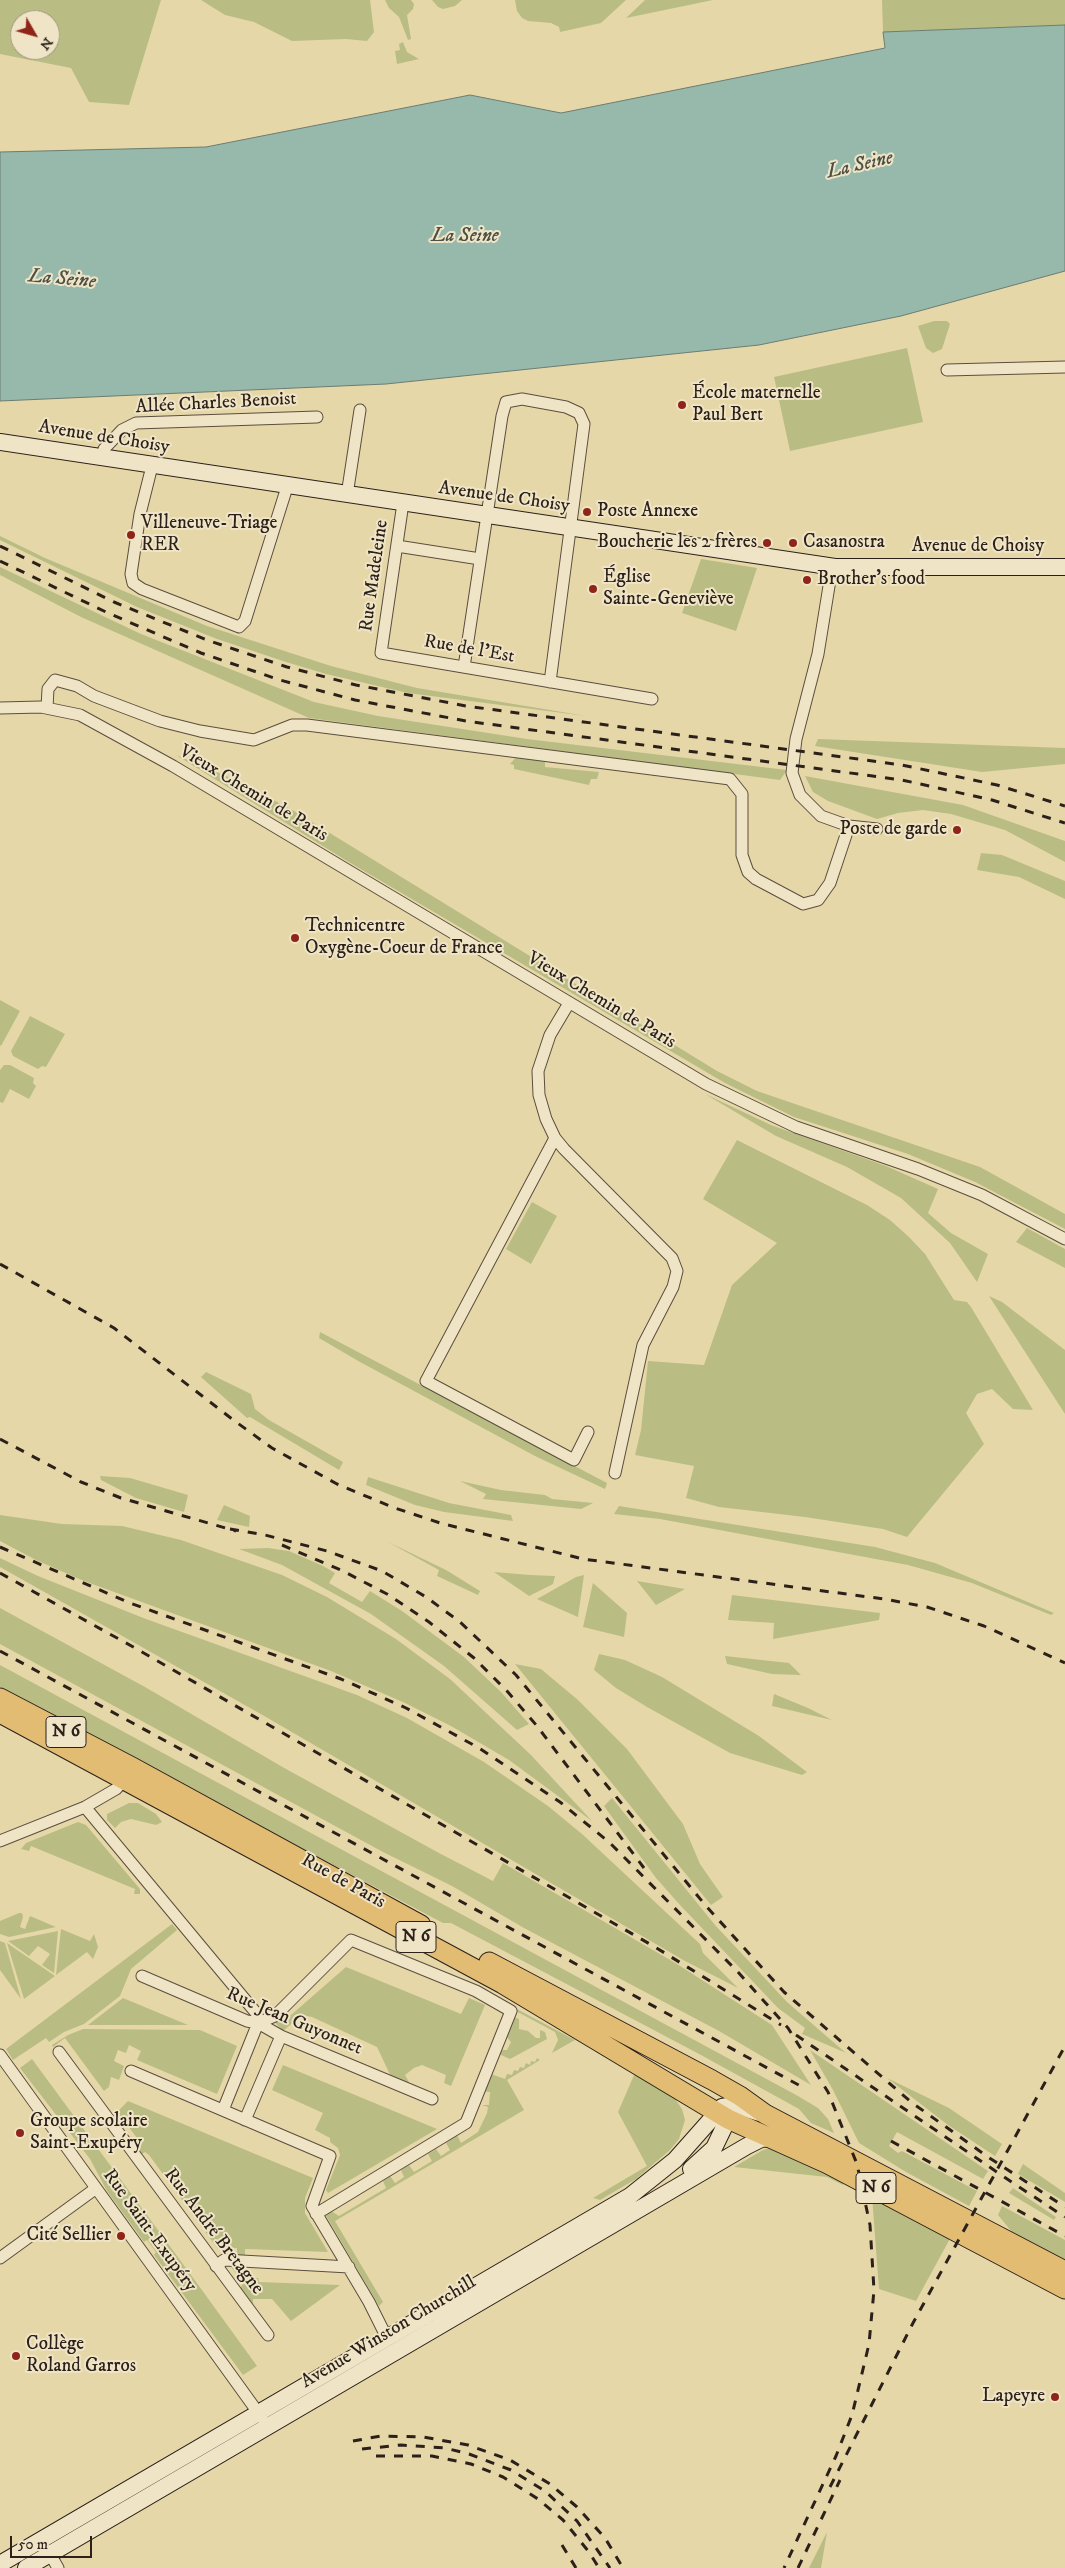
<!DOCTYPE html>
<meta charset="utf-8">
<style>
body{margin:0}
#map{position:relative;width:1065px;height:2568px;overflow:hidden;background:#e6d7a8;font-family:"IM FELL DW Pica",serif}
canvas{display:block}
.north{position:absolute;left:10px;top:10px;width:50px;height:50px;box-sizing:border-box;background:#efe5c6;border:1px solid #a19781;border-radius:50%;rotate:128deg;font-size:14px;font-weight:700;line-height:20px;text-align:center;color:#2c211a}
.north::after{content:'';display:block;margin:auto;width:18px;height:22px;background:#8f2418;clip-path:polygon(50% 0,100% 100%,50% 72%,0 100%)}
.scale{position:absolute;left:10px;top:2536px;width:82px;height:22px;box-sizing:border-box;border:2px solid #2c211a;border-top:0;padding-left:6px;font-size:15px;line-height:18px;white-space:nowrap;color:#2c211a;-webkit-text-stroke:4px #efe5c6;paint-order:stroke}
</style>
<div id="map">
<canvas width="1065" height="2568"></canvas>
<div class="north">N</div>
<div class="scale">50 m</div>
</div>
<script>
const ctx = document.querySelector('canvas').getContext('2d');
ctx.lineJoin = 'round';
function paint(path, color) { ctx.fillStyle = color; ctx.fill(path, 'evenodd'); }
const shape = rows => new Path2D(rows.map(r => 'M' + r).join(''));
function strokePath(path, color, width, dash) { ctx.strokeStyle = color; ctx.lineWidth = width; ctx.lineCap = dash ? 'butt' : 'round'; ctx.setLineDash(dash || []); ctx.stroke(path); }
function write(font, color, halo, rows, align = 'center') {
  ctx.font = font + ' "IM FELL DW Pica",serif'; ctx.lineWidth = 4; ctx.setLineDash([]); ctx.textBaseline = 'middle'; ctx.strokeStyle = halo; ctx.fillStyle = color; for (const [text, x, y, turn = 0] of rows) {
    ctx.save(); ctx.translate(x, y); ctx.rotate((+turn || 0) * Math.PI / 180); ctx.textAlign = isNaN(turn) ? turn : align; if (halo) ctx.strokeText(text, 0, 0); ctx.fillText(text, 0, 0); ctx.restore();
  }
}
paint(shape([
 [0,0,161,0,129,105,89,102,71,68,0,54],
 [20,20,50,20,50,50,20,50],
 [201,0,370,0,374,32,367,41,346,39,292,41,254,22,225,15],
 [385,0,411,0,414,4,413,9,407,15,411,39,408,40,399,17,389,8],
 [432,0,462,0,455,6,443,9,438,7],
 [515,0,626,0,601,23,560,32,559,27,551,23,528,21,522,18,517,11],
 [645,0,713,0,626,18],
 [882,0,1065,0,1065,25,883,32],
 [403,42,407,52,419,59,397,64,395,51,400,50,399,44],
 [934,321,947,321,950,324,942,349,933,353,926,348,918,326],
 [907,348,923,422,790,451,774,377],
 [0,536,45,558,207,626,331,666,417,688,586,716,408,693,326,674,286,662,217,639,137,607,0,540],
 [701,559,757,568,736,631,682,613],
 [0,567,141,634,314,702,378,716,527,739,787,770,780,780,309,718,81,617,0,575],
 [818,739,1065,748,1065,764,982,772,815,746],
 [176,755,240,782,294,811,717,1071,757,1091,980,1167,1065,1214,1065,1229,975,1182,908,1154,794,1117,725,1083,347,861],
 [517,756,545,760,545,767,599,772,597,779,591,779,589,785,514,769,514,765,510,764],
 [805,776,963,805,1065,841,1065,862,1005,830,951,814,923,810,898,813,877,819,828,801,813,792],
 [981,853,1002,855,1065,881,1065,899,1019,877,977,870],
 [0,1000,20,1011,1,1046,0,1045],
 [30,1016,65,1034,46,1067,42,1066,38,1069,13,1056,11,1051],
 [4,1065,10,1065,34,1078,33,1083,36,1086,29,1099,10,1089,3,1103,0,1102,0,1070],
 [705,1094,771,1125,886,1166,938,1189,928,1213,951,1233,988,1254,977,1282,950,1243,901,1198,847,1167,776,1136],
 [737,1140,867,1205,890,1220,909,1237,925,1254,954,1300,967,1302,971,1307,1033,1410,1013,1409,992,1389,977,1394,966,1413,984,1444,907,1537,883,1529,805,1517,719,1507,686,1498,694,1466,635,1455,641,1430,648,1361,704,1365,732,1285,777,1243,703,1199],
 [532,1202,557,1216,531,1264,506,1249],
 [1027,1228,1065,1249,1065,1268,1016,1242],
 [989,1296,1002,1302,1065,1350,1065,1414],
 [320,1332,607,1483,605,1489,535,1456,360,1362,319,1338],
 [206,1372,251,1394,255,1409,269,1420,343,1462,339,1470,250,1417,247,1418,201,1377],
 [100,1476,130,1478,188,1495,184,1512,136,1498,101,1480],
 [368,1477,449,1503,511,1515,513,1521,444,1512,415,1505,366,1485],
 [460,1481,501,1490,545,1495,552,1499,593,1503,581,1509,483,1499,486,1494],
 [224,1505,250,1516,249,1527,217,1520],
 [619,1506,875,1547,935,1563,1054,1613,1051,1615,972,1583,908,1565,660,1519,614,1514],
 [0,1515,62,1524,122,1526,181,1540,282,1575,327,1597,396,1639,450,1679,531,1755,592,1821,509,1760,451,1726,405,1703,331,1671,84,1581,36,1560,0,1541],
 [388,1542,446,1570,480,1591,478,1595,437,1576,439,1570],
 [268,1548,289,1551,323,1566,335,1573,329,1583,362,1602,370,1591,402,1611,464,1657,501,1692,529,1724,517,1730,444,1666,371,1614,282,1565,239,1549],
 [0,1558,38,1576,146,1619,357,1695,407,1718,484,1762,548,1806,582,1834,700,1944,703,1953,738,1988,685,1961,266,1717,0,1567],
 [494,1572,530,1575,555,1576,553,1584,529,1596],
 [584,1575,578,1617,537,1599,576,1577],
 [637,1581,685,1589,656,1605],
 [593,1583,627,1613,624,1637,583,1627],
 [732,1595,880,1613,879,1620,773,1639,774,1623,728,1620],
 [0,1608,145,1687,286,1769,439,1853,493,1881,503,1863,677,1964,772,2025,811,2085,719,2031,524,1928,452,1886,383,1852,0,1644],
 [599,1654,625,1660,662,1677,759,1736,807,1772,802,1775,730,1753,647,1707,616,1688,594,1670],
 [725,1656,789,1663,801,1675,772,1674,727,1664],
 [515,1664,541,1669,578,1700,627,1749,683,1824,700,1864,723,1897,711,1905],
 [0,1665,798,2096,818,2108,828,2119,834,2133,811,2123,799,2109,701,2055,451,1923,443,1923,231,1811,0,1687],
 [774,1694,808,1708,832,1720,772,1706],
 [612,1798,715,1925,787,2002,846,2053,802,2034,805,2028,778,2008,680,1905,656,1878,604,1806],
 [129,1803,138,1803,156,1814,162,1822,156,1825,131,1819,121,1822,115,1828,107,1820,107,1814],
 [78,1822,86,1825,140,1889,140,1894,134,1894,135,1889,31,1846,29,1851,21,1849,26,1843],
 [19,1913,22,1913,23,1917,20,1927,25,1929,30,1916,56,1927,9,1937,0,1934,0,1921],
 [172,1924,177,1930,131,1969,120,1996,84,2024,64,2032,49,2042,46,2038,13,2060,6,2049],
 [61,1929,90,1941,94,1934,98,1947,93,1959,87,1952,56,1975],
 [58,1931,54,1973,42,1965,50,1954,38,1946,29,1956,8,1941],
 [0,1941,5,1943,21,1999,0,1970],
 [7,1943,55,1976,24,1999],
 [346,1967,461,2014,469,1998,485,2005,451,2086,444,2083,446,2075,422,2065,414,2068,405,2075,409,2082,405,2083,392,2079,377,2047,312,2017,302,2015,283,2031,278,2026,275,2022,286,2011,291,2015],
 [123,1998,188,2025,88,2025],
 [513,2007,575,2040,552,2053,558,2040,555,2032,514,2010],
 [514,2017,519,2019,519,2029,528,2031,536,2038,540,2038,540,2030,545,2032,547,2039,510,2059,499,2054,498,2050,507,2050,511,2042,505,2035],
 [83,2029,200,2030,237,2046,217,2094,137,2060,141,2051,129,2045,126,2053,118,2050,114,2061,124,2066,119,2080,111,2077,109,2087,104,2091,65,2038,53,2047,52,2045,68,2035],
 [810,2050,988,2171,983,2179,897,2132,889,2146,898,2153,902,2151,977,2191,969,2206,906,2172,859,2143,833,2090],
 [537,2058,540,2060,507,2080,524,2110,335,2221,383,2302,379,2306,325,2214,331,2211,339,2216,386,2188,383,2181,390,2176,395,2183,404,2177,401,2170,409,2165,414,2172,432,2161,428,2154,436,2149,441,2156,450,2150,446,2143,457,2135,461,2143,478,2132,487,2113,488,2107,482,2105,489,2105,490,2092,481,2091,491,2074,505,2079,507,2074,512,2075,514,2070,518,2071,520,2067,524,2068,526,2063,530,2065,531,2061,535,2062],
 [32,2059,191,2275,257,2366,243,2375,154,2255,156,2252,147,2240,144,2242,107,2191,90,2159,20,2068],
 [283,2065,437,2129,328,2193,326,2190,340,2155,338,2148,330,2142,330,2138,315,2130,323,2113,272,2090],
 [635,2073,673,2096,682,2109,685,2120,679,2139,670,2150,636,2179,600,2200,593,2198,647,2166,618,2112],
 [887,2078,949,2108,1002,2144,995,2156,948,2125],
 [128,2101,313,2178,305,2198,305,2213,328,2252,245,2249,245,2256,237,2256,237,2248,218,2249,149,2155,145,2152,142,2154,136,2152,134,2149,140,2142,122,2118,116,2123,115,2114],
 [772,2147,843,2178,843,2185,827,2177,734,2167,763,2150],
 [1023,2164,1065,2193,1065,2202,1018,2174],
 [1013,2188,1056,2217,1054,2220,1009,2193],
 [872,2196,952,2235,916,2301,879,2289],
 [1002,2206,1065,2240,1065,2260,1012,2232,998,2215],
 [233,2265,246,2265,246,2278,258,2278,259,2282,340,2285,291,2321,272,2299,253,2299,253,2307,238,2290,244,2283,231,2267],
 [827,2532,821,2568,809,2568]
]), '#b9bd84');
const water = shape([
 [1065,25,1065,271,901,316,759,345,386,384,0,401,0,152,206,147,470,95,561,113,885,48,883,32,1065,25]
]);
paint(water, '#96b9ac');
strokePath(water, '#6c7c72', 1);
const street = shape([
 [947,370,1065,367],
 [104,458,104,449,122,430,136,423,317,417],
 [152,466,140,514,131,574,133,583,142,589,239,627,245,621,287,487],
 [347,495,360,410],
 [403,503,381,653,652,699],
 [397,546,480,559],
 [835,567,830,580,818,654,796,739,792,773,800,795,821,816,849,826,877,829],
 [464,667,502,416,506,402,522,399,566,407,579,413,584,424,550,682],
 [0,708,41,707,80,715,173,766,706,1084,796,1127,918,1169,982,1195,1065,1239],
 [47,708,48,689,55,680,77,686,94,696,160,721,200,731,254,740,292,725,307,725,730,779,742,794,742,855,748,872,756,879,803,904,818,900,830,883,849,826],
 [569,1003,550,1035,538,1071,539,1095,546,1119,555,1138,564,1149,672,1258,677,1271,673,1287,643,1345,615,1473],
 [555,1138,426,1381,574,1460,588,1432],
 [85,1807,257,2014,258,2023,223,2110],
 [0,1841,85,1807,116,1789,127,1777],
 [142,1976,247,2021,258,2023,281,2036,432,2099],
 [258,2023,275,2016,351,1940,476,1991,511,2011,466,2123,316,2214],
 [59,2052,268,2335],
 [0,2055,262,2418],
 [131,2071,330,2156,312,2206,369,2302,387,2338],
 [245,2120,281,2036],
 [0,2258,95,2189],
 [216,2266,224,2260,349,2267],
 [50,2554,58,2568]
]);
const secondary = shape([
 [0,442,835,567,1065,567],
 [691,2169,714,2148,728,2119,727,2108],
 [0,2564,630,2196,675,2160,722,2107,734,2105,760,2113],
 [26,2568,747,2146,761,2139,773,2138]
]);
const primary = shape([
 [0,1698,132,1767,421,1925],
 [0,1713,503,1984,728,2119,828,2164,1065,2289],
 [489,1962,712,2080,740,2096,765,2114,1065,2271]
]);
strokePath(street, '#5a4e3e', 13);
strokePath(secondary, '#2c211a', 18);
strokePath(primary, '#2c211a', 21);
strokePath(street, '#efe5c6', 11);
strokePath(secondary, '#efe5c6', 16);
strokePath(primary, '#e3bc74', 19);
strokePath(shape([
 [0,546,114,602,207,640,287,667,356,685,466,706,902,765,997,785,1065,806],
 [0,561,108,613,201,653,280,680,355,700,466,721,902,780,992,800,1065,823],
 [0,1264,114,1328,232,1419,272,1448,337,1484,392,1507,440,1523,583,1559,884,1599,927,1607,984,1626,1065,1663],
 [0,1439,81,1482,121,1498,236,1531],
 [230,1529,265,1535,327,1551,382,1571,426,1597,460,1622,516,1675,706,1906,784,1992,911,2102,988,2157,1065,2207],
 [282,1545,343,1571,387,1594,429,1622,474,1658,507,1691,537,1726,644,1868],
 [0,1547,130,1603,341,1679,406,1708,479,1748,560,1802,610,1843,737,1971,788,2028,828,2092,857,2164,870,2225,874,2290,869,2344,852,2415,836,2456,784,2568],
 [0,1573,135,1648,655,1947,781,2025],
 [0,1651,806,2089],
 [796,2035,1013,2183,1065,2217],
 [891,2141,1065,2236],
 [353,2441,381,2436,423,2437,468,2445,510,2460,550,2484,577,2507,605,2538,623,2568],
 [362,2449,401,2445,445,2448,469,2454,511,2470,545,2491,577,2521,610,2568],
 [376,2456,432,2456,471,2464,503,2477,538,2499,563,2520,589,2552,599,2568],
 [830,2487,913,2323,1065,2046],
 [562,2545,576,2568],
 [798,2568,840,2480]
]), '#2c211a', 3, [9, 9]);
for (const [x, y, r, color] of [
 [682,405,5,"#8f2418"],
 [587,512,5,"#8f2418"],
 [131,535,5,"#8f2418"],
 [767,543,5,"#8f2418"],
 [793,543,5,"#8f2418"],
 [807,580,5,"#8f2418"],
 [593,589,5,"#8f2418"],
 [957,830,5,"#8f2418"],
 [295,938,5,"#8f2418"],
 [20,2133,5,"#8f2418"],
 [121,2236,5,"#8f2418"],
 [16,2356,5,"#8f2418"],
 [1055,2397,5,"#8f2418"]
]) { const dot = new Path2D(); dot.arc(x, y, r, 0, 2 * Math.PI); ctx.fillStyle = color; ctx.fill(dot); strokePath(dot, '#efe5c6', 2); }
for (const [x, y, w] of [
 [66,1732,40],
 [416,1937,40],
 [876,2188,40]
]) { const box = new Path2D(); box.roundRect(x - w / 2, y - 15.5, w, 31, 4); ctx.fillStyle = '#efe5c6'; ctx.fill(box); strokePath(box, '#2c211a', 1); }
write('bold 18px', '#2c211a', null, [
 ["N 6",66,1732],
 ["N 6",416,1937],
 ["N 6",876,2188]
]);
write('19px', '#2c211a', '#efe5c6', [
 ["École maternelle",692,394],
 ["Paul Bert",692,416],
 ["Poste Annexe",597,512],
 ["Villeneuve-Triage",141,524],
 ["RER",141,546],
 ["Boucherie les 2 frères",757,543,"right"],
 ["Casanostra",803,543],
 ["Église",603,578],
 ["Sainte-Geneviève",603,600],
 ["Brother's food",817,580],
 ["Poste de garde",947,830,"right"],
 ["Technicentre",305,927],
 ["Oxygène-Coeur de France",305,949],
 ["Groupe scolaire",30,2122],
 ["Saint-Exupéry",30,2144],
 ["Cité Sellier",111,2236,"right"],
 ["Collège",26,2345],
 ["Roland Garros",26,2367],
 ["Lapeyre",1045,2397,"right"]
], 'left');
write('19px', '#2c211a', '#efe5c6', [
 ["Allée Charles Benoist",216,404,-3],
 ["Avenue de Choisy",104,438,9],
 ["Avenue de Choisy",504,498,8],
 ["Avenue de Choisy",978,547],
 ["Rue Madeleine",375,576,-82],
 ["Rue de l'Est",469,650,10],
 ["Vieux Chemin de Paris",253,794,31],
 ["Vieux Chemin de Paris",601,1001,31],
 ["Rue de Paris",343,1882,29],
 ["Rue Jean Guyonnet",294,2022,23],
 ["Rue Saint-Exupéry",149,2231,54],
 ["Rue André Bretagne",213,2232,53],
 ["Avenue Winston Churchill",389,2333,-31]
]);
write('italic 20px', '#4c4f46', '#efe5c6', [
 ["La Seine",860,166,-13],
 ["La Seine",465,237],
 ["La Seine",62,280,5]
]);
</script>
